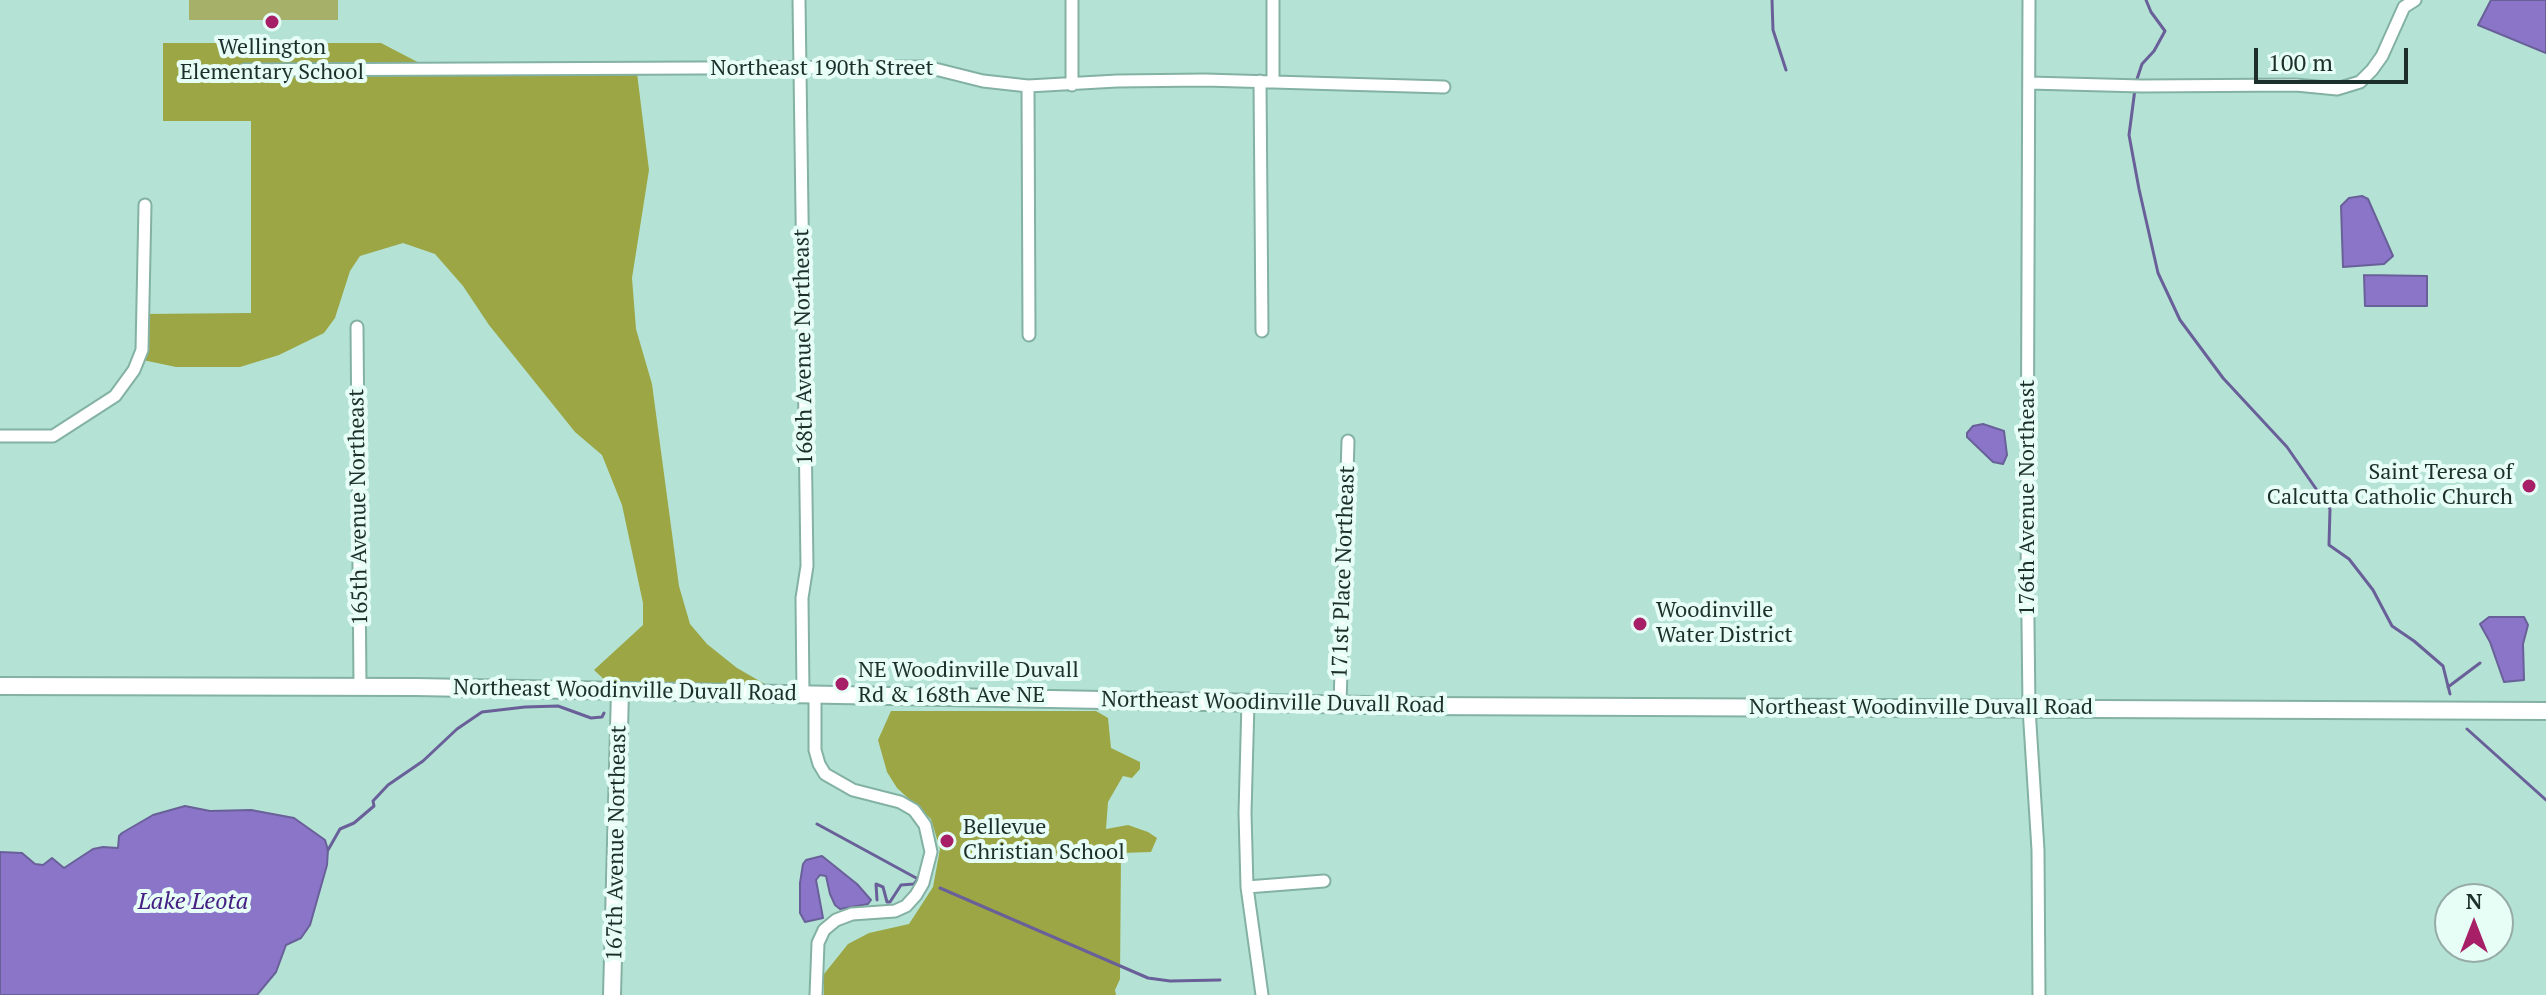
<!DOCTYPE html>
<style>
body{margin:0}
#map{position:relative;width:2546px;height:995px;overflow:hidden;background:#b4e3d5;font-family:"PT Serif",serif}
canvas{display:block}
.north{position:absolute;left:2434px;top:883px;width:80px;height:80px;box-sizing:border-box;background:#e7fef7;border:2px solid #96aba5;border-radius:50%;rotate:0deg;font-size:22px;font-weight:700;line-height:32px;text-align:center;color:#1d2f2a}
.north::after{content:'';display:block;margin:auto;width:28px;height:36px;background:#a71f67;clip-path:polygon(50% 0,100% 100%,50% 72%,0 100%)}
.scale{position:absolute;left:2254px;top:48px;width:154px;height:36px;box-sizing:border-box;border:4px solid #1d2f2a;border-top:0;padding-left:10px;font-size:24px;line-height:28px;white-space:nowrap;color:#1d2f2a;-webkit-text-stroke:6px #e7fef7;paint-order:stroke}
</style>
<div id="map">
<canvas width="2546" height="995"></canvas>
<div class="north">N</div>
<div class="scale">100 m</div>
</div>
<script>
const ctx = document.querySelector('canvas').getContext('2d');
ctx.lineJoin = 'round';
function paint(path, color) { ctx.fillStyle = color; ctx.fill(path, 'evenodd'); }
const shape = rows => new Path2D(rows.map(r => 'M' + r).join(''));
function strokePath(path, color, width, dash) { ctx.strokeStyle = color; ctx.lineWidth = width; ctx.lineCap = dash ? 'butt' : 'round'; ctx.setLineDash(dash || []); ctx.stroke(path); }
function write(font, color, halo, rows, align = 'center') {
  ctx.font = font + ' "PT Serif",serif'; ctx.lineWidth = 8; ctx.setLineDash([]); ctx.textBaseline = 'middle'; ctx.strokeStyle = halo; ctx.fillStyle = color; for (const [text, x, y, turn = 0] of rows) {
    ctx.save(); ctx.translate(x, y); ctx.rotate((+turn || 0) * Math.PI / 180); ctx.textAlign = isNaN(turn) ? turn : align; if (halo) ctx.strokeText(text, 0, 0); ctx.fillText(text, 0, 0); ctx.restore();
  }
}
paint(shape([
 [189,0,338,0,338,20,189,20]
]), '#a7b069');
paint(shape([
 [163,43,381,43,429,68,637,73,649,170,632,278,636,329,652,384,679,586,690,624,707,644,737,668,770,687,610,685,594,670,643,625,643,603,622,505,602,455,575,432,489,325,463,286,435,254,403,243,360,256,350,271,335,318,324,333,279,355,240,367,176,367,138,359,142,314,251,313,251,121,163,121],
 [891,711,1096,711,1108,718,1111,748,1140,762,1140,769,1132,778,1123,776,1108,802,1106,829,1128,825,1148,832,1157,838,1151,852,1121,853,1120,979,1115,990,1116,995,824,995,824,974,848,944,869,933,909,924,933,887,940,849,931,819,897,788,887,772,878,740]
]), '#9ca644');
const water = shape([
 [2491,0,2546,0,2546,53,2478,25,2491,0],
 [2362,196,2368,199,2393,256,2384,264,2343,267,2341,206,2349,198,2362,196],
 [2364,275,2427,276,2427,306,2365,306,2364,275],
 [1983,424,2004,431,2007,455,2003,464,1993,462,1967,437,1967,433,1973,426,1983,424],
 [2489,617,2524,617,2528,625,2523,644,2524,680,2504,682,2490,642,2480,624,2489,617],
 [185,806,210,811,251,810,294,818,325,840,328,850,327,865,310,925,301,938,286,945,276,972,257,995,0,995,0,852,22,853,35,864,43,865,52,858,64,868,93,849,103,847,118,848,119,836,122,833,153,815,185,806],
 [822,856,857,884,871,900,868,904,840,909,835,905,830,894,826,876,820,875,816,880,823,918,805,922,800,913,800,883,803,864,806,860,822,856]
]);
paint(water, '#8a75c8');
strokePath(water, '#696099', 2);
strokePath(shape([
 [1772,0,1773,30,1786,70],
 [2136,82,2142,64,2154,51,2165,31,2151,12,2146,0],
 [2135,89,2129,135,2139,189,2158,273,2180,320,2223,378,2287,447,2330,509,2329,545,2349,559,2373,590,2392,626,2414,641,2443,666,2450,694],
 [2448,687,2480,663],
 [2467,729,2546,800],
 [817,824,918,879],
 [328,850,340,829,354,823,374,806,373,801,388,785,423,761,457,729,482,712,525,707,558,706,591,718,602,717,604,713],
 [940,888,1148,978,1170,981,1220,980],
 [877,900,876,884,883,887,887,902,890,902,901,885,914,884,918,879]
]), '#696099', 3);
const street = shape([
 [799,0,807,566,802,598,803,694],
 [2029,0,2027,539,2029,708,2038,850,2039,995],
 [245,70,927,67,983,81,1028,86,1117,81,1205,80,1444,87],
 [1260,81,1262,331],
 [1273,81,1273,0],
 [2029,83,2142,86,2296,85,2337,89,2360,82,2372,70,2382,56,2404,7,2415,0],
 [1072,85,1072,0],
 [1028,86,1029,335],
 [357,327,360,686],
 [0,436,53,436,115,396,134,370,142,350,145,205],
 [815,694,815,750,819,764,825,774,853,790,900,802,914,810,925,825,931,852,923,883,916,895,906,906,895,911,852,914,836,920,824,930,818,943,816,995],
 [1248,702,1245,813,1247,887,1262,995],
 [1340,704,1348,441],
 [1247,887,1324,881]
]);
const secondary = shape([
 [0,686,416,687,1420,706,2546,711],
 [612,995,620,691]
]);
strokePath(street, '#83b1a3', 15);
strokePath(secondary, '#83b1a3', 20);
strokePath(street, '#fff', 11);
strokePath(secondary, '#fff', 16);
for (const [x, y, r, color] of [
 [272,22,8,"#a71f67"],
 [2529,486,8,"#a71f67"],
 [1640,624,8,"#a71f67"],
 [842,684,8,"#a71f67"],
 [947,841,8,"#a71f67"]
]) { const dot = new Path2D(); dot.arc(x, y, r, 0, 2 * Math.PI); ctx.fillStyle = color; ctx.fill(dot); strokePath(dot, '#e7fef7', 3); }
write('22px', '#1d2f2a', '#e7fef7', [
 ["Wellington",272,48,"center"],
 ["Elementary School",272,73,"center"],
 ["Saint Teresa of",2513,473,"right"],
 ["Calcutta Catholic Church",2513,498,"right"],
 ["Woodinville",1656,611],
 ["Water District",1656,636],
 ["NE Woodinville Duvall",858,671],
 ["Rd & 168th Ave NE",858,696],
 ["Bellevue",963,828],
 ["Christian School",963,853]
], 'left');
write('22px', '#1d2f2a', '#e7fef7', [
 ["Northeast 190th Street",822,69],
 ["168th Avenue Northeast",804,347,-91],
 ["176th Avenue Northeast",2028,498,-90],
 ["165th Avenue Northeast",359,507,-91],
 ["171st Place Northeast",1344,572,-88],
 ["Northeast Woodinville Duvall Road",625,691,1],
 ["Northeast Woodinville Duvall Road",1273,703,1],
 ["Northeast Woodinville Duvall Road",1921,708],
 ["167th Avenue Northeast",617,843,-89]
]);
write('italic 24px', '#452082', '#e7fef7', [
 ["Lake Leota",193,902]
]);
</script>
